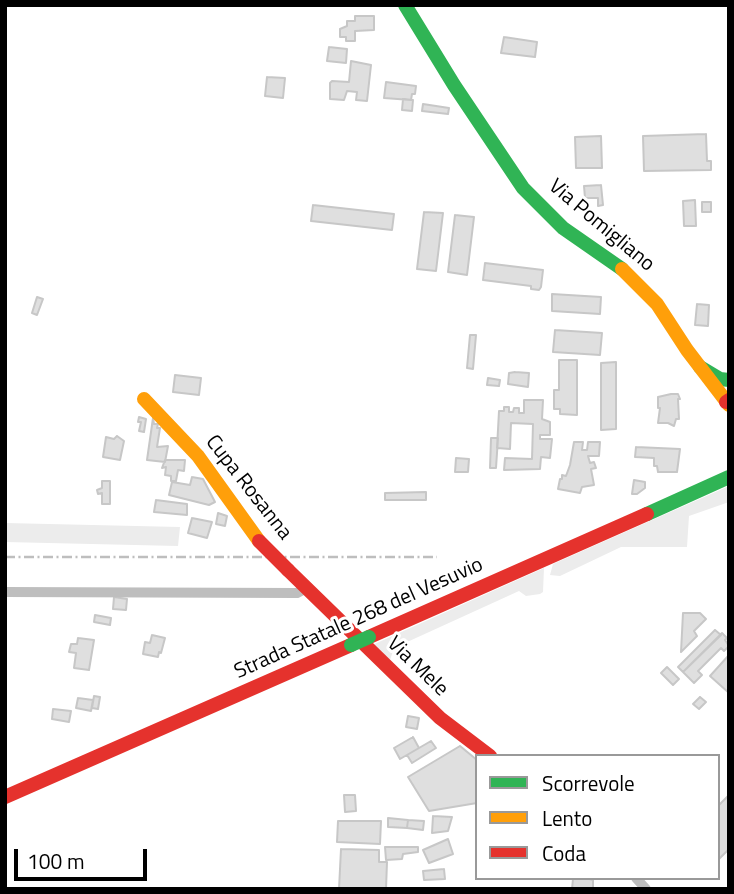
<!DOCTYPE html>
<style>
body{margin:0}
#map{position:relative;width:734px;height:894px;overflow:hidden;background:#fff;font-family:"Titillium Web",sans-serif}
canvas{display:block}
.frame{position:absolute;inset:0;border:7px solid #000;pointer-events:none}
.legend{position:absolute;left:475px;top:754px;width:245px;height:126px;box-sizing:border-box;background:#fff;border:2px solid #999;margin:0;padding:9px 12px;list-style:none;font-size:21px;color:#000}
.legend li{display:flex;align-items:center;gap:14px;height:35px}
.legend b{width:35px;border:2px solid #999}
.scale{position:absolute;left:14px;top:849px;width:133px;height:32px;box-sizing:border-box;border:4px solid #000;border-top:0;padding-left:9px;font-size:21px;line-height:24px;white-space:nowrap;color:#000;-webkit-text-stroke:5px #fff;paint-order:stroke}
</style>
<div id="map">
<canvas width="734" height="894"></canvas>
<div class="frame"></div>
<ul class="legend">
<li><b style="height:9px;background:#30b455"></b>Scorrevole</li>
<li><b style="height:9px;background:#ff9f0a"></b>Lento</li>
<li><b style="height:9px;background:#e5322d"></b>Coda</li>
</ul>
<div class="scale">100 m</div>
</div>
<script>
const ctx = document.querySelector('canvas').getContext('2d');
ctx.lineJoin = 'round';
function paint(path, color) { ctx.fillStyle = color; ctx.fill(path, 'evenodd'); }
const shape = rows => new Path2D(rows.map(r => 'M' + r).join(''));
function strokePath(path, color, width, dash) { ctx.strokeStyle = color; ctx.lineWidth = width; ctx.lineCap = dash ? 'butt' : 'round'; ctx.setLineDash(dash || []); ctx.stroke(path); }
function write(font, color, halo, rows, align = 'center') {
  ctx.font = font + ' "Titillium Web",sans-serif'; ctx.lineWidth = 6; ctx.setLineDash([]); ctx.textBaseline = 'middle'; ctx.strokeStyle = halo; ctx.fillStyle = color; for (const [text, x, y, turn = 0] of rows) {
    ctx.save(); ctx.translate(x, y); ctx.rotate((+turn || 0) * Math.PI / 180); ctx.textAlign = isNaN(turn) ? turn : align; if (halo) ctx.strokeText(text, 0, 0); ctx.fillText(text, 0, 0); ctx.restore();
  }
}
paint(shape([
 [729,486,729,502,689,516,687,547,621,547,560,576,550,575,553,564],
 [5,523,180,527,178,546,5,542],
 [544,568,543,592,540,594,526,596,519,591,394,648,390,660,370,646]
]), '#ececec');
const building = shape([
 [355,16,374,16,374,30,355,31,355,41,346,41,346,37,340,37,340,29,347,26,347,21,355,21,355,16],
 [504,37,537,42,535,57,501,53,504,37],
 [329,47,347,49,346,63,327,61,329,47],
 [351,61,371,65,367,101,356,100,357,92,347,91,344,100,330,99,330,83,332,81,349,82,351,61],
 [267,77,285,78,283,98,265,96,267,77],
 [386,82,416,86,415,94,412,94,411,100,384,98,386,82],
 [403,99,413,100,412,111,402,110,403,99],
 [423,104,449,108,448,114,422,111,423,104],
 [706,134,707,161,711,161,711,170,644,171,643,136,706,134],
 [601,136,602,168,576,168,575,137,601,136],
 [601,185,603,205,598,206,598,198,585,198,584,186,601,185],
 [695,200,696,226,684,226,683,201,695,200],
 [702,202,711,202,711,212,702,212,702,202],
 [313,205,394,214,392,230,311,221,313,205],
 [424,212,443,213,436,271,417,269,424,212],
 [455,215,474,217,467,275,448,272,455,215],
 [485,263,543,270,541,287,539,290,531,289,531,286,483,280,485,263],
 [552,294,601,297,600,314,552,311,552,294],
 [37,297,43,299,37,315,32,313,37,297],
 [697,304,709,305,708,326,695,325,697,304],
 [555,330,602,333,600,355,553,352,555,330],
 [470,335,476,335,473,369,467,368,470,335],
 [559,360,577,360,577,415,560,414,560,409,554,409,554,390,559,390,559,360],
 [616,362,616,429,601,430,601,363,616,362],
 [515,372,529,373,528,387,508,384,509,373,515,372],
 [175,375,201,378,199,395,173,392,175,375],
 [488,378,500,380,499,386,487,385,488,378],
 [671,394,678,394,680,399,678,399,679,419,676,419,674,426,668,423,658,423,660,408,658,408,658,397,671,394],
 [524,400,543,400,542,419,550,422,550,435,540,435,540,439,552,439,550,458,541,457,540,469,504,470,505,458,532,459,533,424,511,423,510,449,497,448,499,411,504,411,504,407,509,407,509,412,513,412,514,408,519,408,519,413,524,413,524,400],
 [139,417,146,419,144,432,139,431,141,422,138,422,139,417],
 [153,418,154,424,158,424,157,428,160,428,157,447,168,446,165,462,147,460,153,418],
 [117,436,124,441,120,460,103,457,106,437,114,439,117,436],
 [491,438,498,438,496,468,490,468,491,438],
 [574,442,583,442,582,450,587,450,588,442,600,442,599,456,588,456,590,463,594,462,596,468,591,469,594,485,582,487,580,493,558,489,560,479,562,479,562,475,566,476,570,465,574,442],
 [636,447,680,449,677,472,658,472,657,466,654,466,654,458,635,457,636,447],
 [456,458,469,459,468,472,455,472,456,458],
 [165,460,185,460,184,471,178,470,176,481,171,481,171,476,165,475,166,467,162,468,165,460],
 [192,477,203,479,215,502,209,505,169,495,172,482,190,485,192,477],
 [634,480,645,482,645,488,637,494,632,494,634,480],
 [102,481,110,481,110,504,102,504,102,493,98,494,97,490,102,488,102,481],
 [426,492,426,500,385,500,385,493,426,492],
 [156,500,187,504,187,515,154,512,156,500],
 [218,513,227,516,225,526,216,524,218,513],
 [192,518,212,522,207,538,188,533,192,518],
 [114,597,127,599,126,610,113,609,114,597],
 [683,613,700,613,706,619,694,631,697,636,681,652,683,613],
 [95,615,111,618,110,625,94,622,95,615],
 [715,630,721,635,683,672,678,667,715,630],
 [722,633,727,638,725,640,729,646,724,651,721,648,698,671,702,675,694,683,683,672,722,633],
 [152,635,165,638,161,653,159,652,158,657,143,654,145,642,150,643,152,635],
 [78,638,94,640,89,670,74,668,76,653,69,652,71,644,77,644,78,638],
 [729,655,729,693,710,676,729,655],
 [667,667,679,679,673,685,661,673,667,667],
 [94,696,100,697,98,709,92,708,94,696],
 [700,697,706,702,699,709,693,704,700,697],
 [78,698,93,700,91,711,76,708,78,698],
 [53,709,71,711,69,722,52,719,53,709],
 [408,716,419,718,417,729,406,727,408,716],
 [413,737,419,748,400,759,394,748,413,737],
 [431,741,436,748,412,763,407,755,431,741],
 [460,746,477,760,477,803,429,811,408,777,460,746],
 [344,795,355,795,356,811,345,812,344,795],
 [729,795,729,849,718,860,718,806,729,795],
 [433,816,452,817,448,831,432,833,433,816],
 [388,818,408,820,407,828,388,827,388,818],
 [408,820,424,821,423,830,407,828,408,820],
 [338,821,381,821,380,844,337,842,338,821],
 [448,839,453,854,429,863,423,850,448,839],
 [385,847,418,847,418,852,403,854,402,859,386,860,385,847],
 [341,849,379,850,379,862,387,862,386,889,339,889,341,849],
 [444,869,445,879,424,880,423,871,444,869],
 [586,878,593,880,593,889,572,889,573,879,586,878]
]);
paint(building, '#dfdfdf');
strokePath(building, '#c7c7c7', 2);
strokePath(shape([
 [5,592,297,593,308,587],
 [636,878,646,889]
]), '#bebebe', 10);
strokePath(shape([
 [405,5,454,85,523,188,563,228,622,269],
 [700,367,720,379,729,380],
 [647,514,729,477]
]), '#30b455', 14);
strokePath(shape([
 [622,269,657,304,687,350,729,405],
 [144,399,198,456,259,541]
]), '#ff9f0a', 14);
strokePath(shape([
 [726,402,729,400],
 [288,570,440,718,490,756],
 [369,637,647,514],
 [5,797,351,645]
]), '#e5322d', 14);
strokePath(shape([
 [5,557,437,557]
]), '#bebebe', 2.5, [10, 3.5, 2, 3.5]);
strokePath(shape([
 [351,645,369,637]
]), '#30b455', 14);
strokePath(shape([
 [259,541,288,570]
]), '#e5322d', 14);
write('21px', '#000', '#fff', [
 ["Via Pomigliano",601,226,40],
 ["Cupa Rosanna",248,488,52],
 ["Strada Statale 268 del Vesuvio",359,619,-24],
 ["Via Mele",417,667,44]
]);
</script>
